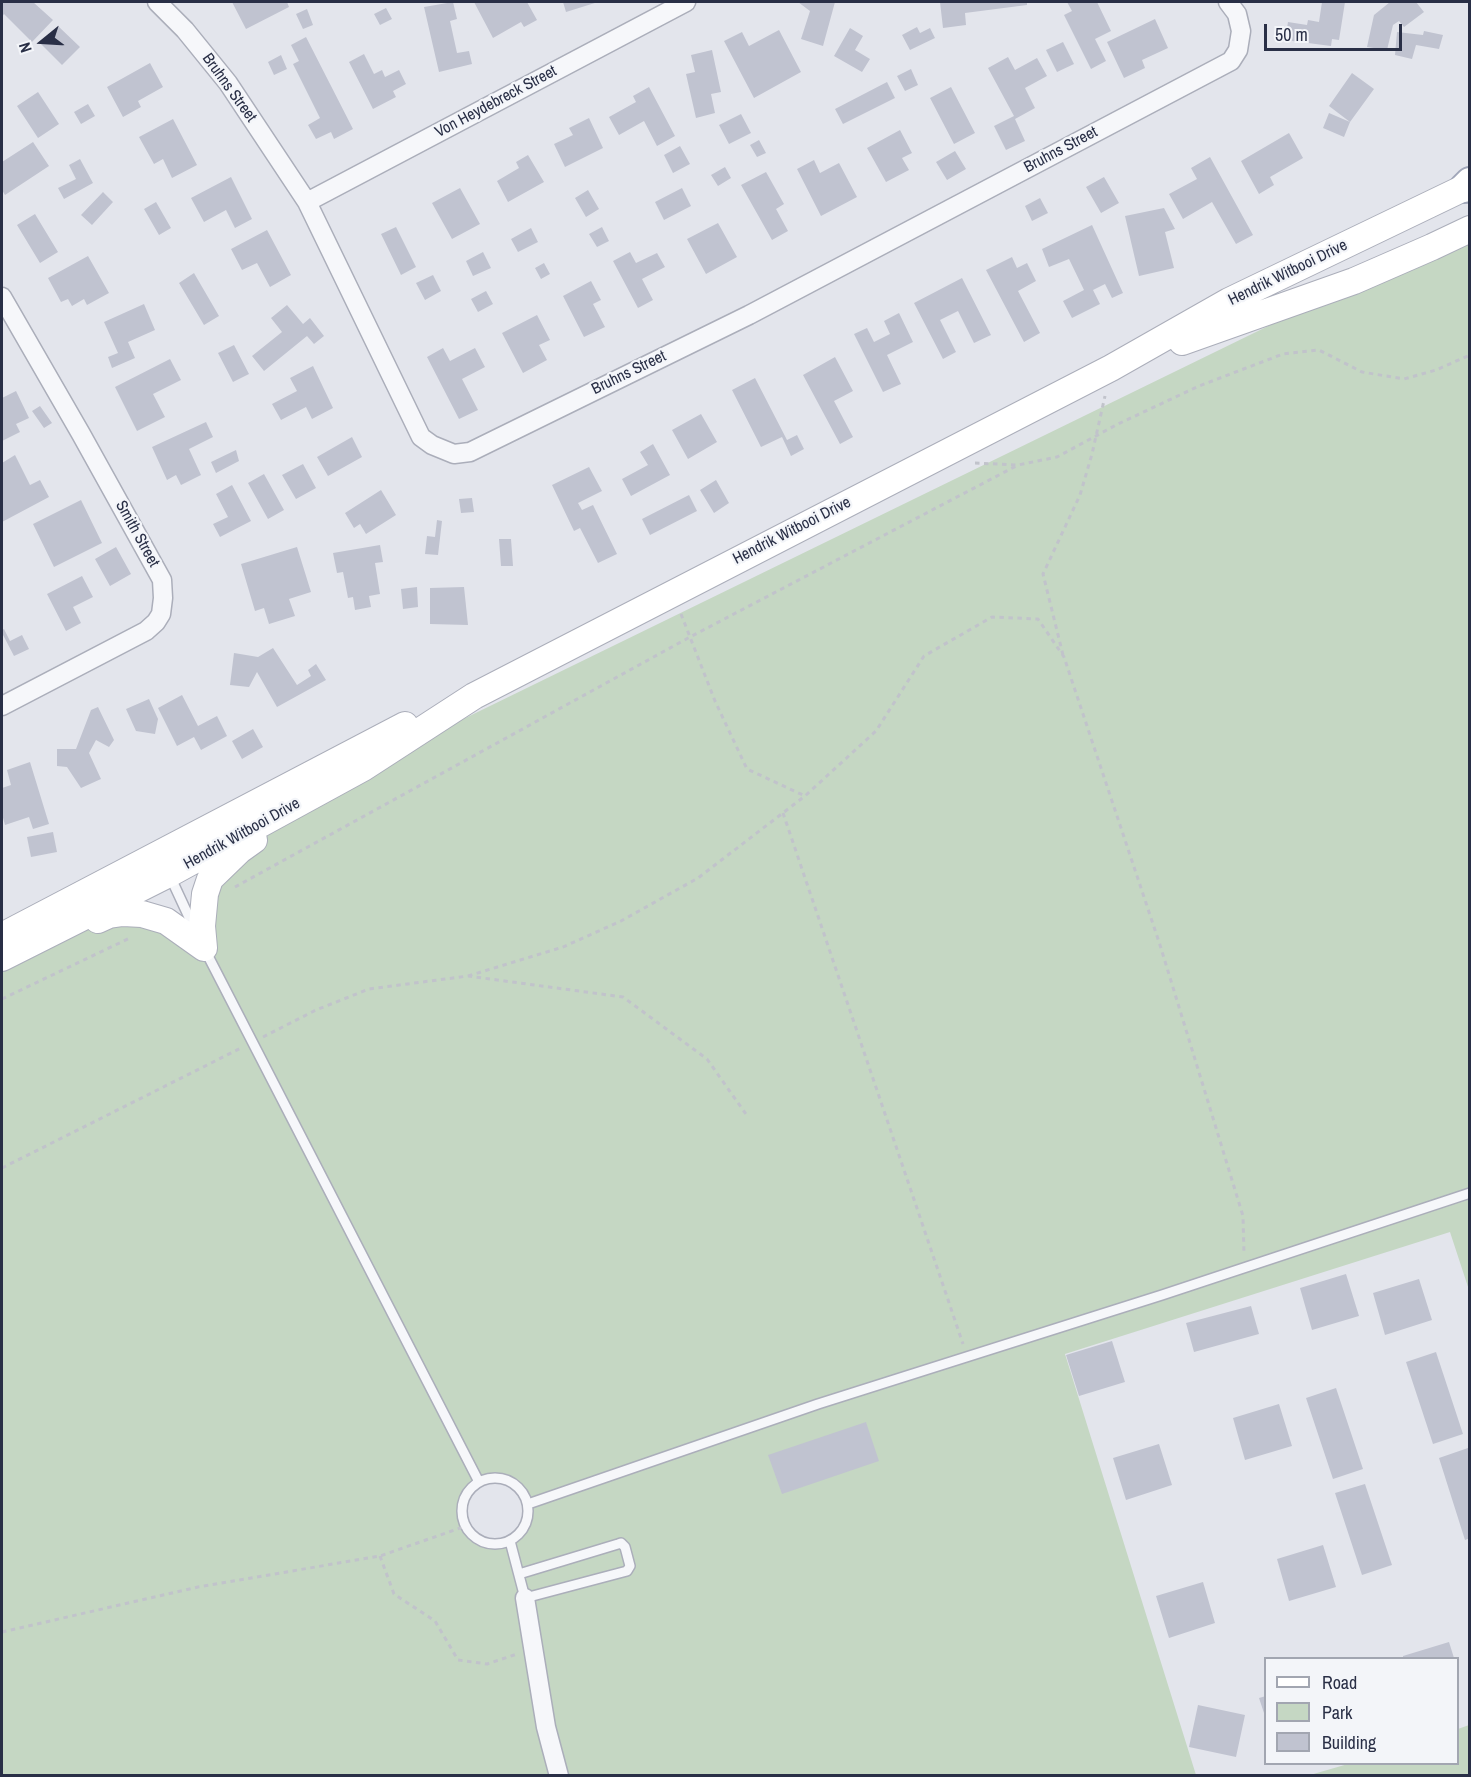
<!DOCTYPE html>
<style>
body{margin:0}
#map{position:relative;width:1471px;height:1777px;overflow:hidden;background:#e3e5ec;font-family:"Archivo Narrow",sans-serif}
canvas{display:block}
.frame{position:absolute;inset:0;border:3px solid #292f46;pointer-events:none}
.legend{position:absolute;left:1264px;top:1657px;width:195px;height:108px;box-sizing:border-box;background:#f3f5f9;border:2px solid #a2a6b1;margin:0;padding:8px 10px;list-style:none;font-size:18px;color:#292f46}
.legend li{display:flex;align-items:center;gap:12px;height:30px}
.legend b{width:30px;border:2px solid #a2a6b1}
.north{position:absolute;left:12px;top:12px;width:60px;height:60px;-webkit-text-stroke:4px #f3f5f9;paint-order:stroke;rotate:252deg;font-size:16px;font-weight:700;line-height:24px;text-align:center;color:#292f46}
.north::after{content:'';display:block;margin:auto;width:21px;height:27px;background:#292f46;clip-path:polygon(50% 0,100% 100%,50% 72%,0 100%)}
.scale{position:absolute;left:1264px;top:24px;width:138px;height:27px;box-sizing:border-box;border:3px solid #292f46;border-top:0;padding-left:8px;font-size:18px;line-height:21px;white-space:nowrap;color:#292f46;-webkit-text-stroke:4px #f3f5f9;paint-order:stroke}
</style>
<div id="map">
<canvas width="1471" height="1777"></canvas>
<div class="frame"></div>
<ul class="legend">
<li><b style="height:8px;background:#fff"></b>Road</li>
<li><b style="height:16px;background:#c5d7c3"></b>Park</li>
<li><b style="height:16px;background:#c0c3d0"></b>Building</li>
</ul>
<div class="north">N</div>
<div class="scale">50 m</div>
</div>
<script>
const ctx = document.querySelector('canvas').getContext('2d');
ctx.lineJoin = 'round';
function paint(path, color) { ctx.fillStyle = color; ctx.fill(path, 'evenodd'); }
const shape = rows => new Path2D(rows.map(r => 'M' + r).join(''));
function strokePath(path, color, width, dash) { ctx.strokeStyle = color; ctx.lineWidth = width; ctx.lineCap = dash ? 'butt' : 'round'; ctx.setLineDash(dash || []); ctx.stroke(path); }
function write(font, color, halo, rows, align = 'center') {
  ctx.font = font + ' "Archivo Narrow",sans-serif'; ctx.lineWidth = 4.5; ctx.setLineDash([]); ctx.textBaseline = 'middle'; ctx.strokeStyle = halo; ctx.fillStyle = color; for (const [text, x, y, turn = 0] of rows) {
    ctx.save(); ctx.translate(x, y); ctx.rotate((+turn || 0) * Math.PI / 180); ctx.textAlign = isNaN(turn) ? turn : align; if (halo) ctx.strokeText(text, 0, 0); ctx.fillText(text, 0, 0); ctx.restore();
  }
}
paint(shape([
 [1469,228,1469,1290,1450,1232,1065,1354,1196,1775,2,1775,2,965,123,913,204,948,205,903,240,850,363,768],
 [489,1478,499,1478,509,1481,518,1487,524,1495,528,1504,528,1515,525,1526,518,1534,510,1541,500,1544,490,1544,480,1541,472,1534,466,1526,462,1517,462,1506,465,1497,471,1488,479,1482],
 [1469,1725,1469,1775,1310,1775,1348,1764,1458,1764,1458,1729]
]), '#c5d7c3');
paint(shape([
 [2,2,33,2,53,20,32,42,4,14,2,17],
 [232,2,287,2,289,7,246,29],
 [453,2,457,19,450,21,457,53,469,51,472,64,439,72,424,7],
 [474,2,527,2,537,20,524,27,521,22,493,38],
 [563,2,598,2,566,12],
 [798,2,835,2,823,46,801,39,810,11],
 [940,2,1027,2,1027,5,965,13,966,25,943,28],
 [1067,2,1097,2,1111,31,1095,39,1106,61,1091,69,1064,15,1072,11],
 [1322,2,1345,2,1339,40,1332,39,1331,46,1285,40,1288,22,1307,25,1308,20,1319,22],
 [1390,2,1416,2,1424,12,1404,27,1399,21,1393,25,1387,50,1367,47,1374,15],
 [386,8,392,19,380,25,374,14],
 [307,9,313,25,303,29,296,14],
 [1155,19,1168,48,1142,60,1145,68,1124,78,1107,42],
 [58,26,80,47,62,65,41,44],
 [917,27,920,33,930,28,935,38,910,50,902,35],
 [850,28,863,36,855,50,870,59,862,72,834,56],
 [779,30,801,72,754,98,724,41,742,32,749,46],
 [1424,31,1443,35,1439,49,1416,45,1412,59,1395,55,1397,32,1423,35],
 [306,37,353,129,334,139,331,132,316,139,308,125,320,118,293,64,299,61,291,45],
 [1063,42,1074,64,1057,72,1046,50],
 [712,50,721,92,711,94,715,113,696,118,686,74,695,72,691,55],
 [364,54,374,74,382,70,385,77,399,70,406,84,393,91,396,97,373,109,349,62],
 [281,55,287,69,274,75,268,62],
 [1008,57,1015,70,1037,58,1047,76,1025,88,1035,108,1015,119,1025,141,1006,150,994,126,1014,116,988,68],
 [150,63,163,87,138,101,141,107,123,117,107,87],
 [911,69,918,85,905,91,897,76],
 [1352,73,1374,89,1350,122,1329,106],
 [887,82,895,98,843,124,835,109],
 [649,87,675,136,657,146,644,121,619,135,609,117,636,102,633,96],
 [951,87,975,133,954,144,930,98],
 [38,92,59,124,38,138,17,106],
 [88,104,95,116,81,124,74,112],
 [1329,113,1350,122,1344,137,1323,128],
 [741,114,751,133,729,144,719,125],
 [589,118,603,148,565,167,554,144,573,135,569,128],
 [173,119,197,165,172,178,163,159,154,164,139,137],
 [900,130,912,153,902,158,909,170,886,182,867,148],
 [1289,133,1303,158,1270,177,1274,185,1259,194,1241,161],
 [759,140,766,153,757,157,750,145],
 [33,142,49,166,5,195,2,190,2,162],
 [680,146,690,164,673,173,664,155],
 [955,151,966,169,947,180,936,162],
 [528,155,544,182,508,202,497,181,519,168,516,162],
 [1210,157,1253,235,1236,244,1212,202,1183,219,1169,194,1197,179,1191,168],
 [80,159,93,183,64,199,58,188,76,179,69,165],
 [814,160,820,173,839,163,857,197,821,216,797,169],
 [725,167,731,178,718,186,711,175],
 [766,172,784,204,776,209,788,231,772,240,741,185],
 [231,177,252,219,235,228,226,210,204,222,191,198],
 [1104,177,1119,203,1101,213,1086,187],
 [460,188,480,224,452,239,432,203],
 [682,188,691,206,664,220,655,202],
 [588,190,599,209,586,217,575,198],
 [103,192,113,202,92,225,81,215],
 [1040,198,1048,213,1032,221,1025,206],
 [156,202,171,228,159,235,144,209],
 [1164,208,1175,229,1165,232,1174,268,1139,276,1125,216],
 [35,214,58,252,40,263,17,225],
 [718,223,737,257,706,274,687,239],
 [1092,225,1123,293,1112,298,1105,284,1093,290,1100,304,1072,318,1063,301,1084,290,1069,259,1049,267,1042,249],
 [396,227,416,267,401,275,381,234],
 [602,227,609,241,597,247,589,234],
 [531,228,538,242,518,252,511,239],
 [267,230,291,275,270,287,257,263,242,270,231,249],
 [483,252,491,268,473,276,466,261],
 [630,252,636,263,657,253,665,267,642,279,653,300,638,308,613,261],
 [88,256,109,293,87,305,84,299,72,306,68,299,61,302,48,278],
 [1012,257,1017,268,1027,263,1036,281,1018,291,1040,333,1024,342,986,270],
 [544,263,550,274,541,279,535,268],
 [194,273,219,316,204,325,179,283],
 [433,275,441,291,425,300,416,283],
 [962,278,991,335,974,343,958,311,940,320,956,352,943,359,914,303],
 [591,281,601,300,593,304,605,327,584,337,563,296],
 [486,291,493,304,478,312,471,299],
 [144,304,155,330,128,342,135,358,112,368,108,357,118,353,104,322],
 [287,305,303,324,310,318,324,336,314,344,307,336,264,371,252,356,282,332,271,318],
 [899,313,913,342,887,355,901,384,883,392,854,334,867,328,874,342,890,334,884,321],
 [537,315,550,340,539,345,547,360,523,373,502,333],
 [234,345,249,374,233,382,218,353],
 [443,348,450,361,475,348,485,367,462,379,478,410,459,419,427,357],
 [835,357,853,391,834,401,853,437,840,444,803,375],
 [170,359,181,380,153,394,165,417,137,431,115,387],
 [313,366,333,408,312,419,306,407,281,420,272,404,297,391,290,378],
 [755,378,787,440,797,435,804,449,791,456,782,437,761,447,732,390],
 [16,391,29,418,16,424,20,432,2,441,2,398],
 [40,406,52,423,44,428,32,411],
 [701,414,717,442,688,459,672,430],
 [206,422,213,437,189,449,201,475,181,485,176,475,167,480,152,447],
 [352,437,362,457,328,476,317,457],
 [653,444,670,475,631,496,622,479,648,465,640,452],
 [236,450,239,461,216,473,211,462],
 [15,455,30,485,40,480,49,497,2,522,2,463],
 [303,464,316,488,296,499,282,475],
 [589,467,602,491,578,503,582,510,593,505,617,554,598,563,580,528,574,531,552,485],
 [264,474,284,510,268,519,248,483],
 [716,480,729,503,714,513,700,490],
 [232,485,251,521,220,537,213,524,228,517,216,494],
 [381,490,396,515,366,534,360,524,354,528,345,513],
 [689,495,697,511,650,535,642,519],
 [472,498,474,512,461,513,459,499],
 [81,500,102,543,54,567,33,524],
 [437,520,442,521,438,555,425,554,427,536,435,537],
 [499,539,511,539,513,566,501,566],
 [380,545,383,562,375,563,380,594,369,596,371,607,355,610,353,597,348,598,343,572,337,573,333,553],
 [116,547,131,574,110,586,95,559],
 [297,547,311,592,289,599,295,616,269,624,264,608,255,611,241,564],
 [82,576,93,597,73,607,81,623,66,631,47,594],
 [417,587,418,607,403,609,401,589],
 [464,587,468,625,430,624,430,588],
 [4,629,10,641,22,635,29,649,14,656,2,633,2,630],
 [273,648,297,685,311,676,308,670,316,664,326,680,277,707,257,672,249,687,230,685,234,653,258,657],
 [182,695,198,726,217,716,227,736,201,750,194,737,177,746,158,708],
 [149,699,158,719,155,734,136,731,126,709],
 [98,707,114,740,109,747,96,740,89,753,101,779,81,788,67,767,57,766,57,749,76,749,91,710],
 [253,729,263,747,242,759,232,741],
 [30,762,49,824,33,829,29,817,5,825,2,814,2,788,11,785,7,770],
 [53,832,57,852,31,857,27,837],
 [1346,1274,1359,1316,1312,1330,1300,1288],
 [1419,1279,1432,1320,1385,1335,1373,1293],
 [1251,1306,1259,1334,1194,1352,1186,1323],
 [1112,1341,1125,1382,1079,1396,1066,1355],
 [1436,1352,1463,1434,1433,1444,1406,1362],
 [1336,1388,1363,1469,1333,1479,1306,1398],
 [1279,1404,1292,1446,1245,1460,1233,1418],
 [866,1422,879,1461,782,1494,768,1455],
 [1159,1444,1172,1485,1126,1500,1113,1458],
 [1468,1448,1470,1538,1465,1540,1439,1458],
 [1365,1484,1392,1565,1362,1575,1335,1493],
 [1323,1545,1336,1587,1289,1601,1277,1559],
 [1203,1582,1215,1623,1169,1638,1156,1596],
 [1449,1642,1454,1658,1403,1658,1403,1656],
 [1266,1696,1266,1716,1265,1716,1259,1698],
 [1198,1705,1245,1715,1236,1757,1189,1747]
]), '#c0c3d0');
const service = shape([
 [169,874,195,930],
 [205,950,479,1482],
 '462 1511a33 33 0 1 1 66 0a33 33 0 1 1-66 0Z',
 [528,1504,818,1404,1162,1295,1470,1193],
 [510,1541,525,1598,627,1571,630,1566,625,1547,621,1543,618,1544,519,1574]
]);
const minor = shape([
 [157,2,185,30,228,83,307,202,421,437,432,445,454,454,470,452,749,315,1231,61,1238,50,1241,31,1237,14,1228,2],
 [307,202,686,2],
 [2,297,81,434,162,580,163,598,161,614,156,622,146,631,2,706],
 [525,1598,546,1727,559,1776]
]);
const secondary = shape([
 [1182,342,1354,281,1432,247,1470,229],
 [98,920,109,915,123,913,142,914,166,921,204,948],
 [2,936,405,725],
 [204,948,202,926,205,894,210,879,240,850,254,840],
 [2,958,169,874,363,768,474,696,1111,368,1229,301,1470,185]
]);
const primary = shape([
 [1464,188,1470,182]
]);
strokePath(service, '#abaeba', 12);
strokePath(minor, '#abaeba', 21);
strokePath(secondary, '#abaeba', 28);
strokePath(primary, '#a1a7b9', 32);
strokePath(shape([
 [975,463,1018,465,1057,457,1118,424,1199,386,1283,354,1319,350,1362,372,1404,379,1436,370,1470,355],
 [681,614,715,701,747,769,805,796],
 [1063,655,1043,574,1080,495,1092,454,1105,396],
 [783,813,963,1344],
 [235,887,690,637,1018,465],
 [468,976,563,947,621,921,698,878,805,796,876,731,924,656,992,617,1038,619,1064,657,1160,945,1243,1216,1244,1254],
 [2,999,132,937],
 [263,1037,316,1010,369,989,468,976,623,997,707,1059,748,1117],
 [2,1168,241,1048],
 [380,1556,394,1594,435,1621,458,1660,487,1664,517,1654],
 [2,1632,198,1587,380,1556,466,1526]
]), '#c1c3cb', 3, [4.5, 4.5]);
strokePath(service, '#f6f7fa', 9);
strokePath(minor, '#f6f7fa', 18);
strokePath(secondary, '#fff', 26);
strokePath(primary, '#fff', 28);
write('16px', '#292f46', '#f3f5f9', [
 ["Bruhns Street",229,88,54],
 ["Von Heydebreck Street",496,102,-28],
 ["Bruhns Street",1061,150,-28],
 ["Hendrik Witbooi Drive",1288,273,-26],
 ["Bruhns Street",629,373,-26],
 ["Hendrik Witbooi Drive",792,531,-27],
 ["Smith Street",137,534,61],
 ["Hendrik Witbooi Drive",242,834,-29]
]);
</script>
